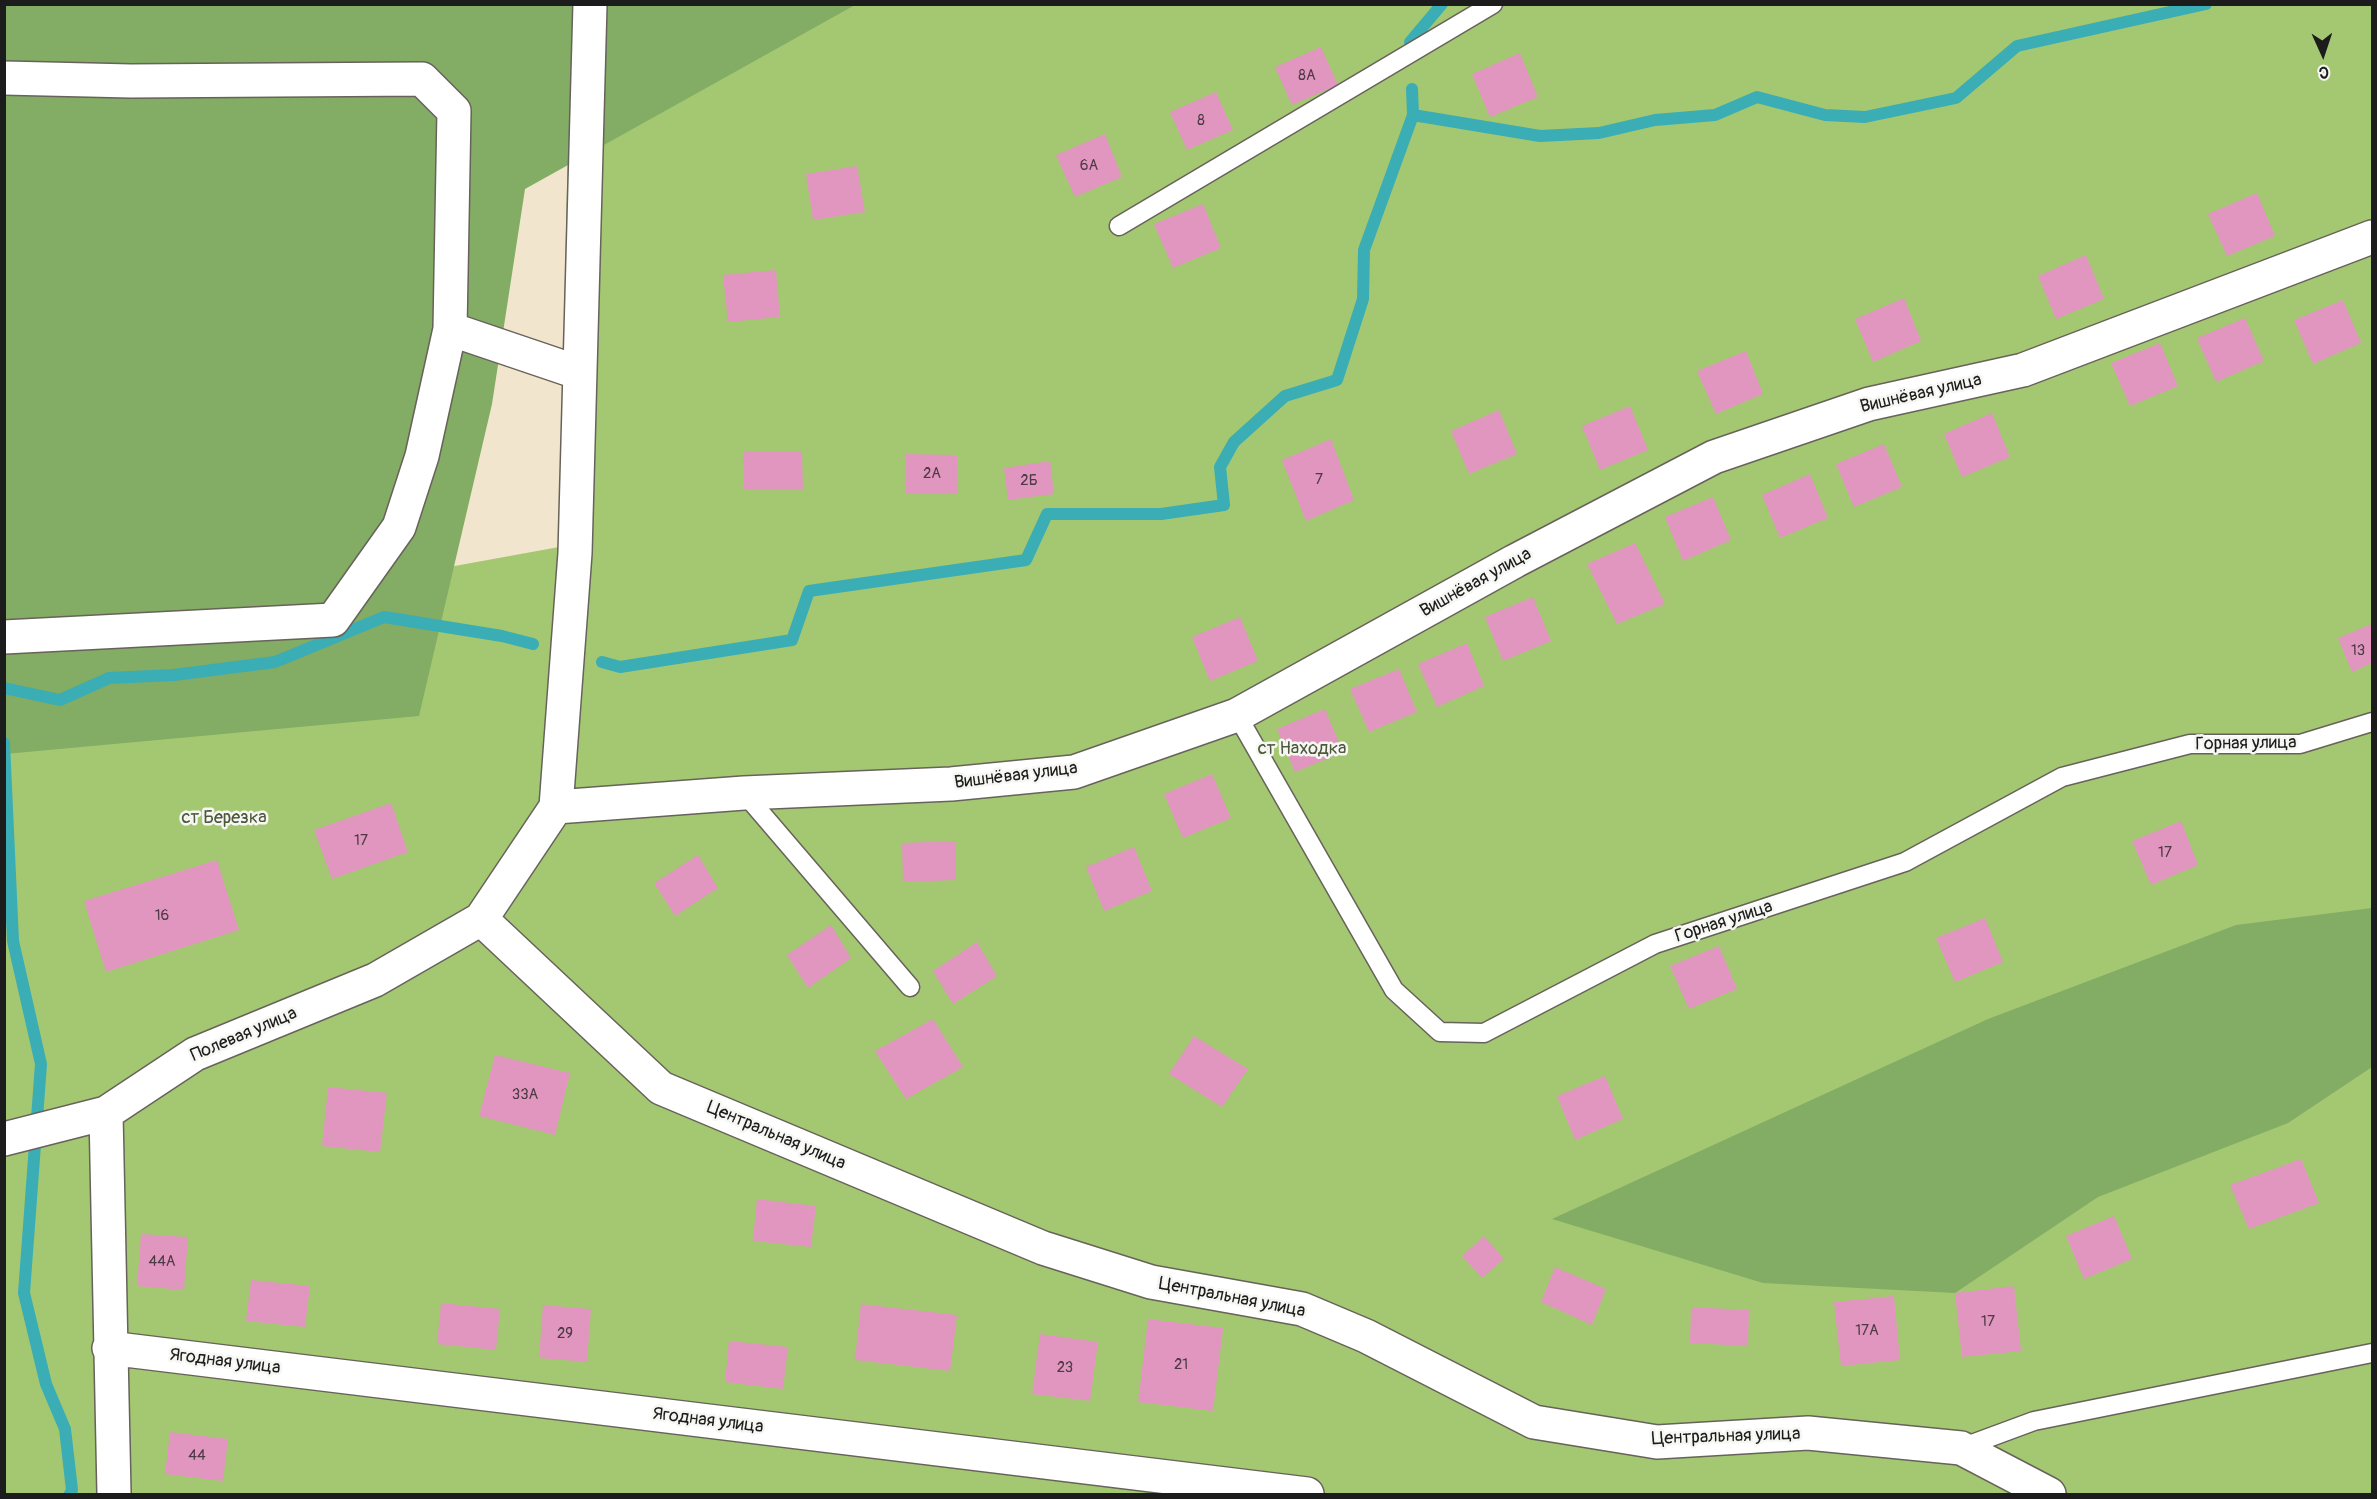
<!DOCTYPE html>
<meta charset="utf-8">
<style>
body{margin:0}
#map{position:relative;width:2377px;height:1499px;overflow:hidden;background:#f2e5cd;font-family:Pangolin,sans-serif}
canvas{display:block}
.frame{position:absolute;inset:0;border:6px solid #1c1c1c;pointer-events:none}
.north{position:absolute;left:2293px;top:24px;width:60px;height:60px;-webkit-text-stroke:4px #f6f6f2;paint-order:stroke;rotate:177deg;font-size:16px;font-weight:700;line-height:24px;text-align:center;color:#1c1c1c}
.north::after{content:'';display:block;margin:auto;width:21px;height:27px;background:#1c1c1c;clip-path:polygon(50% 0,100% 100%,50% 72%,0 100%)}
</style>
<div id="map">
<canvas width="2377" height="1499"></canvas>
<div class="frame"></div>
<div class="north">С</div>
</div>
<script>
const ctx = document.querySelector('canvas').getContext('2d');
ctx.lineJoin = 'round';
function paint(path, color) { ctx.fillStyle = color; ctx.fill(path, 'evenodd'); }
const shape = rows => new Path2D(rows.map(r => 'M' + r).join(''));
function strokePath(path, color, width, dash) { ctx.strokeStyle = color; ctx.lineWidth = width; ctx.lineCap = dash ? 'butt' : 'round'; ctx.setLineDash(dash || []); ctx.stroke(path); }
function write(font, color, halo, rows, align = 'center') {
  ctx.font = font + ' Pangolin,sans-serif'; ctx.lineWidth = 5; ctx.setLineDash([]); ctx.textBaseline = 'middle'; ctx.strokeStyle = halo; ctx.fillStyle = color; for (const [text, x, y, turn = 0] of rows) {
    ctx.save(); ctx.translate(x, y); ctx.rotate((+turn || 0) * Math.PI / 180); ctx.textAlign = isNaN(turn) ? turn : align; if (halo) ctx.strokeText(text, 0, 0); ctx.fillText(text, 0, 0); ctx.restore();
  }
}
paint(shape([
 [571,5,2372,5,2372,1494,5,1494,5,609,301,594,559,547]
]), '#a4c872');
paint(shape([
 [5,5,855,5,525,189,492,404,419,716,5,754],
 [2372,908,2372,1067,2288,1123,2098,1197,1955,1293,1763,1283,1552,1219,1988,1019,2236,925]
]), '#83ac64');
strokePath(shape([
 [1410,42,1442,4],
 [1413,115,1540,136,1599,133,1655,120,1715,115,1757,97,1825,115,1865,117,1956,98,2017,46,2206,4],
 [602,662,620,667,792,640,809,591,1026,560,1047,514,1161,514,1224,505,1220,467,1234,442,1285,396,1337,380,1363,299,1364,250,1413,115,1412,89],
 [4,688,60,700,109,678,174,675,275,662,384,617,502,636,533,644],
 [4,743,13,941,41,1064,24,1293,46,1384,65,1429,72,1490,70,1494]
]), '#3badb4', 12);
paint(shape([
 [1321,47,1338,85,1292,105,1275,67],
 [1520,53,1538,97,1490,117,1472,74],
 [1216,92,1233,130,1187,150,1170,112],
 [1105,134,1122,177,1075,197,1056,155],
 [857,166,865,212,813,220,806,174],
 [2257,193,2275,236,2227,256,2208,214],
 [1203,204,1221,248,1173,268,1154,224],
 [2086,255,2104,299,2056,319,2038,276],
 [776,270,780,317,728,322,723,275],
 [1904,298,1921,341,1873,362,1855,319],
 [2343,300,2361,343,2313,364,2294,320],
 [2245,318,2264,361,2216,382,2197,338],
 [2160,343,2178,386,2130,406,2111,363],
 [1746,351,1763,394,1716,414,1697,371],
 [1630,406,1648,450,1600,470,1582,426],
 [1499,410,1517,454,1469,474,1451,431],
 [1992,413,2010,457,1962,477,1944,434],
 [1331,439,1354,500,1306,521,1282,460],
 [1884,444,1902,487,1854,507,1836,464],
 [743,451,802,451,803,490,744,490],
 [905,454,957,455,958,494,906,494],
 [1050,461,1054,494,1008,500,1004,468],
 [1810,474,1828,518,1780,538,1762,495],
 [1713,497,1731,540,1683,561,1665,517],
 [1635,543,1665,604,1617,624,1587,564],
 [1533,597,1551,641,1503,661,1485,617],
 [1240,617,1258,661,1210,681,1192,637],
 [2372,624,2372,663,2352,672,2338,638],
 [1467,643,1484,686,1437,707,1418,664],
 [1399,669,1417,712,1369,732,1350,689],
 [1325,709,1343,752,1295,772,1277,729],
 [1212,774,1231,818,1183,838,1164,794],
 [391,803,408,852,332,879,314,830],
 [2181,821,2198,865,2151,885,2132,841],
 [956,841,956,880,903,882,902,843],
 [1134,847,1152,891,1104,911,1086,867],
 [698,855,718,888,675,916,654,883],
 [217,860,239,930,106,972,84,901],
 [1985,918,2003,962,1955,982,1936,938],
 [831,925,851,958,808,988,787,955],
 [977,942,997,976,953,1004,933,971],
 [1719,946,1737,989,1689,1009,1670,966],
 [933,1019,963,1067,906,1099,875,1051],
 [1194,1036,1248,1069,1222,1107,1169,1074],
 [495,1055,570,1073,555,1135,479,1116],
 [1605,1076,1623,1119,1575,1140,1557,1096],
 [328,1087,387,1093,380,1152,322,1146],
 [2301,1159,2319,1203,2249,1229,2230,1185],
 [757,1199,816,1206,811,1247,753,1241],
 [2114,1216,2132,1259,2084,1279,2066,1236],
 [141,1234,188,1237,184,1290,137,1286],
 [1484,1236,1504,1259,1482,1278,1462,1256],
 [1555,1267,1606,1289,1592,1325,1541,1302],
 [251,1280,310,1286,305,1327,246,1321],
 [2014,1286,2021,1351,1962,1357,1955,1293],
 [1894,1296,1900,1360,1841,1366,1834,1302],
 [441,1303,500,1309,496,1350,437,1344],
 [861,1304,957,1315,950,1371,855,1360],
 [543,1305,591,1309,587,1362,539,1358],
 [1691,1307,1749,1310,1748,1346,1690,1343],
 [1148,1319,1223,1328,1213,1411,1138,1402],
 [1040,1334,1098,1342,1090,1401,1032,1394],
 [729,1341,788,1347,783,1389,725,1382],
 [170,1432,228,1439,223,1481,165,1474]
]), '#e196bf');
const lane = shape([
 [1119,226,1493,4],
 [1237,715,1394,990,1440,1032,1484,1033,1655,944,1905,862,2062,777,2190,744,2300,744,2372,722],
 [744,793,910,987],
 [1961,1448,2034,1421,2372,1353]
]);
const street = shape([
 [4,78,131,81,422,79,454,111,450,329,580,373],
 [4,637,333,620,399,527,422,456,450,329],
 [556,807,744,793,951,784,1074,772,1237,715,1515,561,1714,457,1869,404,2023,370,2372,237],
 [481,919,661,1088,1043,1248,1151,1282,1302,1309,1366,1336,1534,1422,1657,1442,1808,1433,1961,1448,2049,1494],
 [106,1113,114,1494],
 [4,1139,106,1113,195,1054,375,980,481,919,556,807,575,553,590,4],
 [109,1348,1307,1494]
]);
strokePath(lane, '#67625a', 21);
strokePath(street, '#67625a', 36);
strokePath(lane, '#fff', 18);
strokePath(street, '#fff', 33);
write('15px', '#4d3a45', null, [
 ["8А",1307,76],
 ["8",1201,121],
 ["6А",1089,166],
 ["2А",932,474],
 ["7",1319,480],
 ["2Б",1029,481],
 ["13",2358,651],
 ["17",361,841],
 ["17",2165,853],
 ["16",162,916],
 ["33А",525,1095],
 ["44А",162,1262],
 ["17",1988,1322],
 ["17А",1867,1331],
 ["29",565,1334],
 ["21",1181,1365],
 ["23",1065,1368],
 ["44",197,1456]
]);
write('18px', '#1c1c1c', '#f6f6f2', [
 ["Вишнёвая улица",1921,394,-13],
 ["Вишнёвая улица",1476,583,-29],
 ["Горная улица",2246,744,-1],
 ["Вишнёвая улица",1016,776,-7],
 ["Горная улица",1724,922,-18],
 ["Полевая улица",244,1035,-23],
 ["Центральная улица",776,1136,23],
 ["Центральная улица",1232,1298,11],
 ["Ягодная улица",225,1362,7],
 ["Ягодная улица",708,1421,7],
 ["Центральная улица",1726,1437,-2]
]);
write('18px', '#4c583a', '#f6f6f2', [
 ["ст Находка",1302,749],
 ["ст Березка",224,818]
]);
</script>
